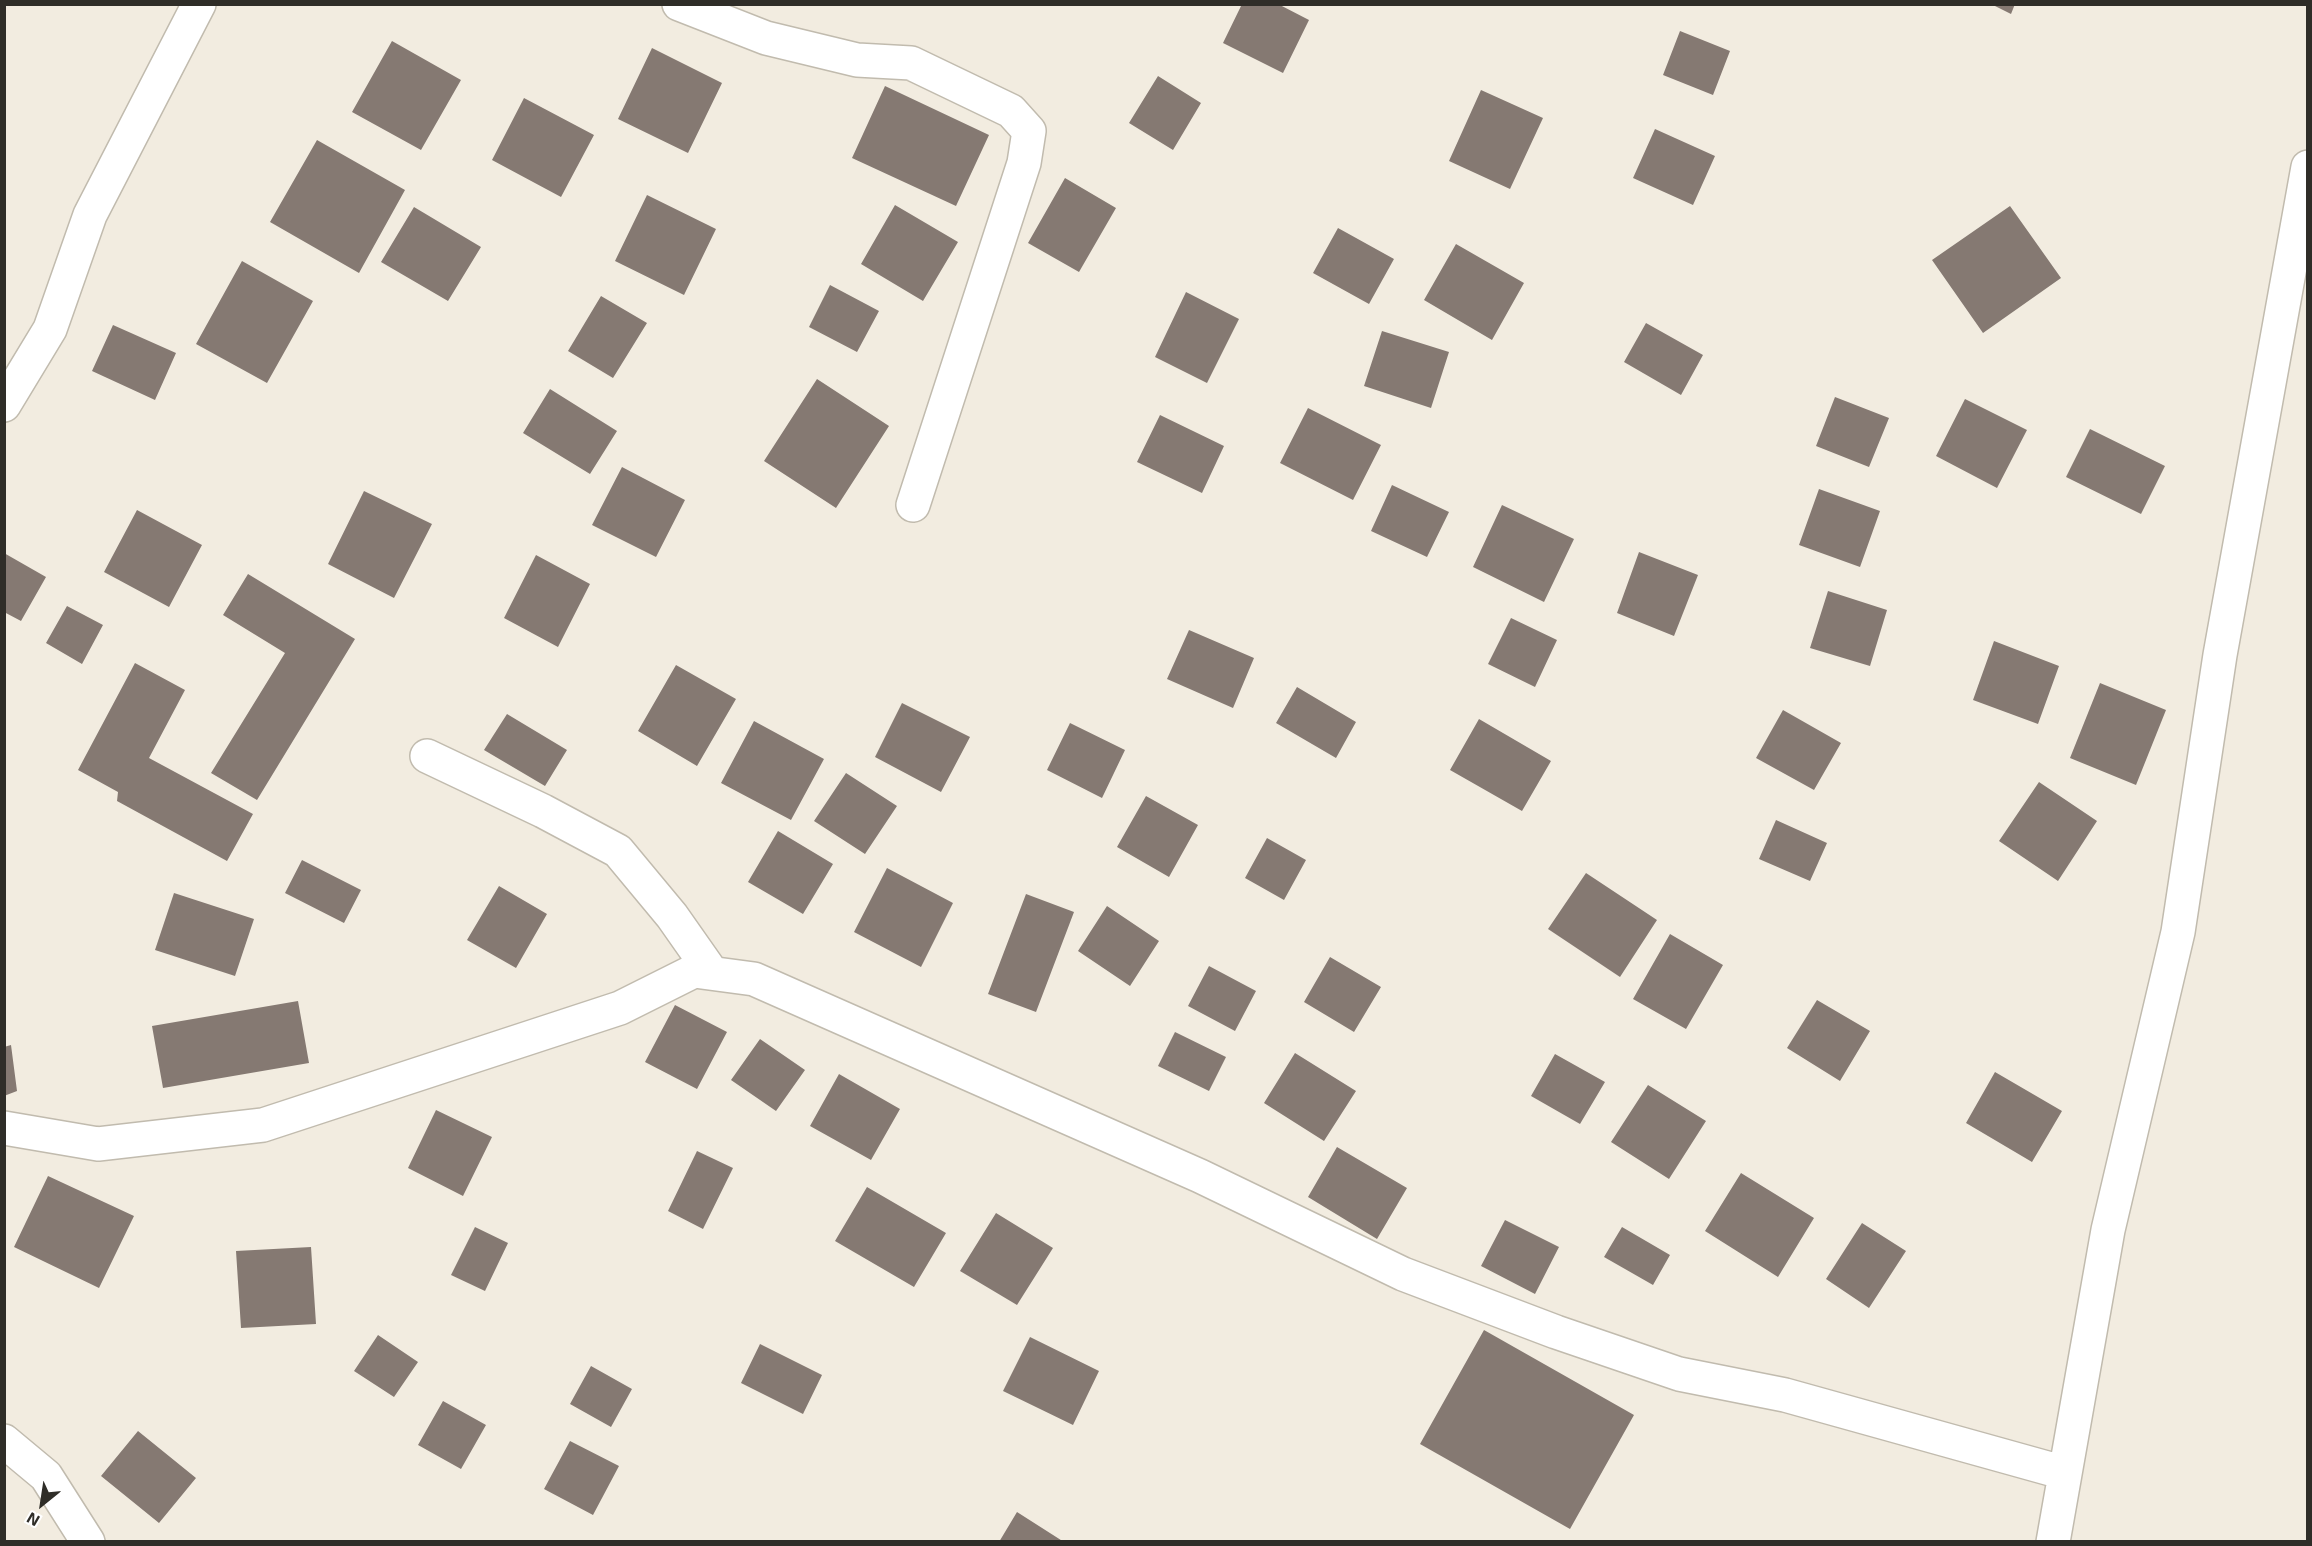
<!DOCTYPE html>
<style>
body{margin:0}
#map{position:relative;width:2312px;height:1546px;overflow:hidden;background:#f2ece0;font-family:"Exo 2",sans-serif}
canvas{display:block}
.frame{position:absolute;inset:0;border:6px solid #2f2d28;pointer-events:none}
.north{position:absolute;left:12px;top:1474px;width:60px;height:60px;-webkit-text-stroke:4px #fff;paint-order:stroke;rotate:210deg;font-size:16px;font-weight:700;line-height:24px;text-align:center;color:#2f2d28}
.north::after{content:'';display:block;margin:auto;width:21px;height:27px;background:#2f2d28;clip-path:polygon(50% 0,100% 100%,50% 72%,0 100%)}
</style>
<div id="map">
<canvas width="2312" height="1546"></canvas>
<div class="frame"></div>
<div class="north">N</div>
</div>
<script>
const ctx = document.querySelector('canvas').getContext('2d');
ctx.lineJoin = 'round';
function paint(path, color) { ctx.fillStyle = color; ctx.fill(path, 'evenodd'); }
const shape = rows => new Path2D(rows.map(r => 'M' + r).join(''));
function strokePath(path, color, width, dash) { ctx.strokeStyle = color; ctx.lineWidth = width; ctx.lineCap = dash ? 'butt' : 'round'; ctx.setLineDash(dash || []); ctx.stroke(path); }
paint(shape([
 [1242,4,1278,4,1309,20,1283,73,1223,43],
 [1991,4,2015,4,2011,14],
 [1680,31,1730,51,1713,95,1663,75],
 [392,41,461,80,421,150,352,112],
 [652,48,722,83,688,153,618,119],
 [1158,76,1201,103,1173,150,1129,123],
 [885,86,989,135,956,206,852,158],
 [1481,90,1543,118,1510,189,1449,161],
 [524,98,594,135,561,197,492,160],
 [1655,129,1715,156,1693,205,1633,178],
 [317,140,405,190,359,273,270,222],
 [1065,178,1116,208,1079,272,1028,243],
 [647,195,716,229,684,295,615,261],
 [895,205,958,242,923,301,861,264],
 [2010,206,2061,278,1983,333,1932,260],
 [414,207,481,247,448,301,381,262],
 [1338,228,1394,259,1369,304,1313,273],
 [1456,244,1524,283,1492,340,1424,300],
 [242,261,313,301,267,383,196,344],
 [830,285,879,311,857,352,809,327],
 [1186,292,1239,319,1207,383,1155,357],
 [601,296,647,323,613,378,568,351],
 [1646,323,1703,355,1681,395,1624,362],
 [113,325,176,353,155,400,92,371],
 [1382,331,1449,352,1431,408,1364,386],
 [817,379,889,426,836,508,764,461],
 [550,389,617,431,590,474,523,433],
 [1835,397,1889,418,1869,467,1816,446],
 [1965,399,2027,430,1997,488,1936,456],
 [1308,408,1381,445,1353,500,1280,463],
 [1160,415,1224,446,1202,493,1137,462],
 [2090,429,2165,466,2141,514,2066,477],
 [622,467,685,500,656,557,592,525],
 [1392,485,1449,512,1427,557,1371,531],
 [1819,489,1880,511,1860,567,1799,545],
 [364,491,432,524,394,598,328,564],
 [1502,505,1574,539,1544,602,1473,567],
 [137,510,202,545,169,607,104,572],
 [1639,552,1698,575,1674,636,1617,613],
 [4,553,46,577,21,621,4,612],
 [536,555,590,584,558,647,504,618],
 [248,574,355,639,257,800,211,773,285,653,223,615],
 [1828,591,1887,610,1870,666,1810,648],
 [67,606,103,625,82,664,46,643],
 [1511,618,1557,640,1535,687,1488,664],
 [1189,630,1254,658,1233,708,1167,679],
 [1994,641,2059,666,2038,724,1973,700],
 [135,663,185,690,149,758,253,814,227,861,117,801,118,792,78,770],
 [676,665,736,699,697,766,638,731],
 [2100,683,2166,710,2136,785,2070,758],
 [1297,687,1356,722,1336,758,1276,723],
 [902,703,970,737,941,792,875,757],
 [1783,710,1841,743,1814,790,1756,758],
 [507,714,567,750,545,786,484,750],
 [1479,719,1551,761,1522,811,1450,770],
 [754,721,824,759,791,820,721,783],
 [1070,723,1125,750,1102,798,1047,770],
 [846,773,897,806,865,854,814,821],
 [2039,782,2097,821,2058,881,1999,841],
 [1146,796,1198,825,1169,877,1117,847],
 [1776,820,1827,843,1810,881,1759,859],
 [778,831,833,864,803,914,748,882],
 [1267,838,1306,860,1284,900,1245,878],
 [302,860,361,890,344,923,285,893],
 [887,868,953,903,921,967,854,932],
 [1586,873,1657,920,1620,977,1548,929],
 [499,886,547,914,516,968,467,940],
 [174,893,254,919,235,976,155,950],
 [1026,894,1074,912,1036,1012,988,994],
 [1107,906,1159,941,1130,986,1078,951],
 [1670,934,1723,965,1686,1029,1633,999],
 [1330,957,1381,987,1354,1032,1304,1002],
 [1209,966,1256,991,1235,1031,1188,1006],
 [1817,1000,1870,1031,1840,1081,1787,1048],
 [298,1001,309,1063,163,1088,152,1026],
 [675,1005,727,1032,697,1089,645,1062],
 [1175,1032,1226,1057,1209,1091,1158,1066],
 [760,1039,805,1070,776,1111,731,1080],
 [11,1045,17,1091,4,1096,4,1047],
 [1295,1053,1356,1091,1324,1141,1264,1103],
 [1555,1054,1605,1082,1580,1124,1531,1096],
 [1995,1072,2062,1111,2032,1162,1966,1123],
 [839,1074,900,1109,871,1160,810,1126],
 [1648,1085,1706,1121,1669,1179,1611,1142],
 [436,1110,492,1137,463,1196,408,1168],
 [1337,1147,1407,1188,1377,1239,1308,1197],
 [697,1151,733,1168,703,1229,668,1211],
 [1741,1173,1814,1218,1778,1277,1705,1231],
 [48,1176,134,1216,99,1288,14,1247],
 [867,1187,946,1233,914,1287,835,1241],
 [996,1213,1053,1248,1017,1305,960,1271],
 [1505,1220,1559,1247,1535,1294,1481,1266],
 [1862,1223,1906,1251,1869,1308,1826,1279],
 [475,1227,508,1243,485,1291,451,1275],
 [1622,1227,1670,1255,1653,1285,1604,1257],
 [311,1247,316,1324,241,1328,236,1251],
 [1484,1330,1634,1415,1570,1529,1420,1444],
 [378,1335,418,1362,394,1397,354,1371],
 [1030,1337,1099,1371,1073,1425,1003,1391],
 [760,1344,822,1375,803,1414,741,1383],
 [591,1366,632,1389,611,1427,570,1404],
 [443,1401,486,1425,461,1469,418,1445],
 [138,1431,196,1478,159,1523,101,1476],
 [570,1441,619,1466,593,1515,544,1489],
 [1017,1512,1064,1542,999,1542]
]), '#857972');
const street = shape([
 [679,4,766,38,857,60,911,63,1011,111,1029,131,1024,163,913,505],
 [427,756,543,811,618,851,672,916,712,973],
 [4,1128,98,1144,263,1125,620,1008,694,971,754,979,1200,1176,1403,1274,1556,1332,1679,1374,1785,1395,2065,1473],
 [4,1441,46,1476,88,1542],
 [2053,1542,2108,1230,2178,932,2220,655,2308,167]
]);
const secondary = shape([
 [4,405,50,329,90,215,199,4]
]);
strokePath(street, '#c1bbae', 36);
strokePath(secondary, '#c1bbae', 36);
strokePath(street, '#fff', 33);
strokePath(secondary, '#fff', 33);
</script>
